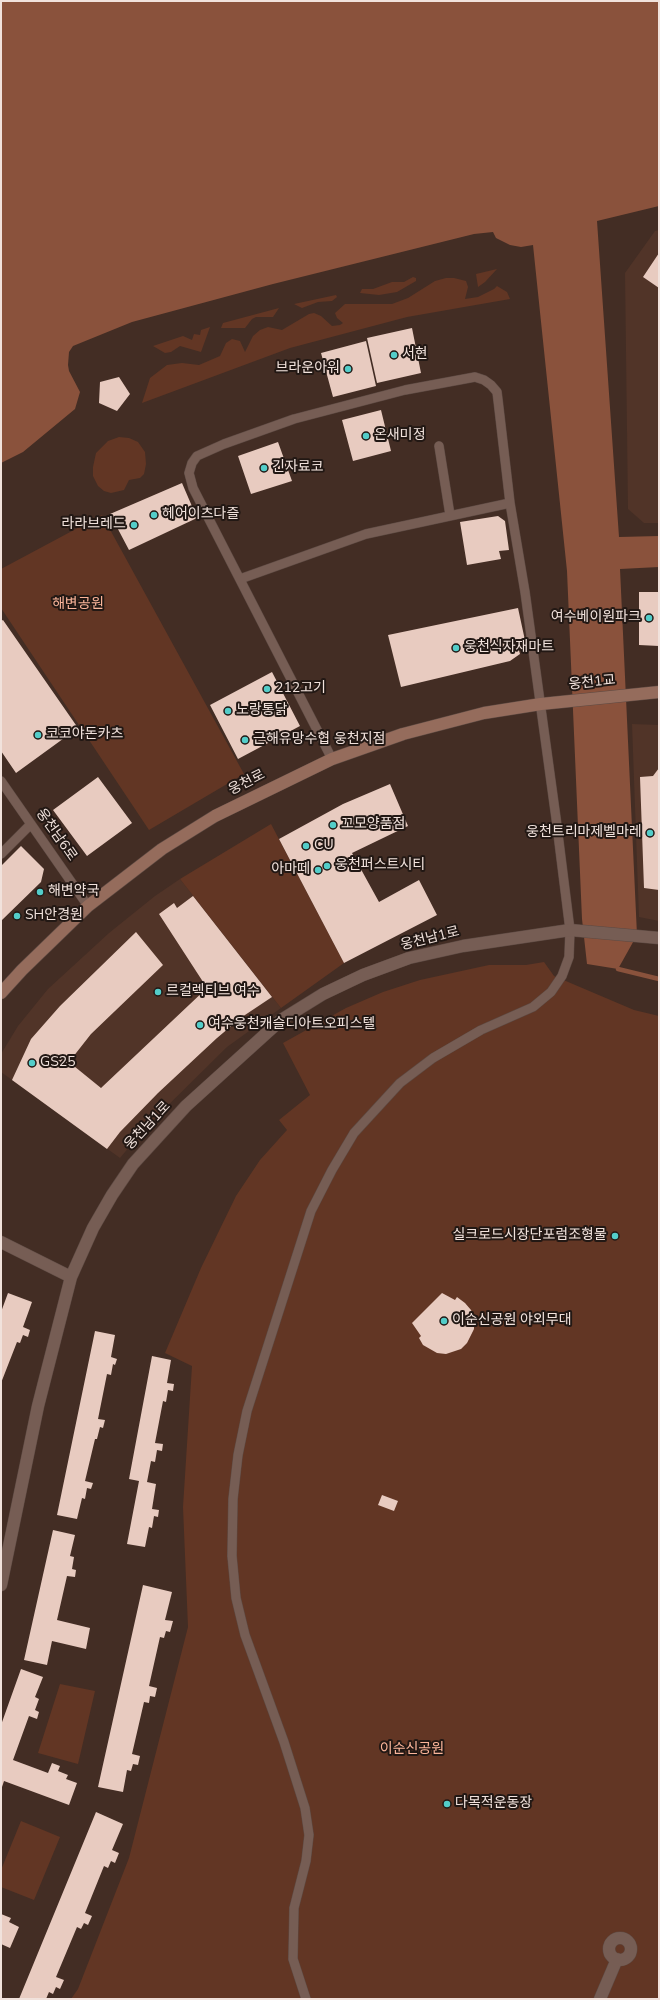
<!DOCTYPE html>
<meta charset="utf-8">
<style>
body{margin:0}
#map{position:relative;width:660px;height:2000px;overflow:hidden;background:#432d24;font-family:"Nunito Sans",sans-serif}
canvas{display:block}
.frame{position:absolute;inset:0;border:2px solid #f1e2dc;pointer-events:none}
</style>
<div id="map">
<canvas width="660" height="2000"></canvas>
<div class="frame"></div>
</div>
<script>
const ctx = document.querySelector('canvas').getContext('2d');
ctx.lineJoin = 'round';
function paint(path, color) { ctx.fillStyle = color; ctx.fill(path, 'evenodd'); }
const shape = rows => new Path2D(rows.map(r => 'M' + r).join(''));
function strokePath(path, color, width, dash) { ctx.strokeStyle = color; ctx.lineWidth = width; ctx.lineCap = dash ? 'butt' : 'round'; ctx.setLineDash(dash || []); ctx.stroke(path); }
function write(font, color, halo, rows, align = 'center') {
  ctx.font = font + ' "Nunito Sans","Noto Sans KR",sans-serif'; ctx.lineWidth = 4; ctx.setLineDash([]); ctx.textBaseline = 'middle'; ctx.strokeStyle = halo; ctx.fillStyle = color; for (const [text, x, y, turn = 0] of rows) {
    ctx.save(); ctx.translate(x, y); ctx.rotate((+turn || 0) * Math.PI / 180); ctx.textAlign = isNaN(turn) ? turn : align; if (halo) ctx.strokeText(text, 0, 0); ctx.fillText(text, 0, 0); ctx.restore();
  }
}
paint(shape([
 [659,230,659,523,644,523,628,509,625,273,655,231],
 [632,724,659,725,659,921,639,917],
 [180,879,281,1008,227,1047,145,1128,120,1158,1,1072,1,1054,18,1026,48,989,109,933,155,896]
]), '#513428');
paint(shape([
 [497,269,485,282,478,287,476,274],
 [413,277,416,278,416,281,397,292,379,295,360,293,362,289,373,289,392,282,404,282],
 [446,278,454,278,466,281,468,287,465,299,478,297,494,289,497,286,507,292,510,299,407,317,290,348,142,403,150,378,167,365,182,363,199,365,220,356,226,343,232,339,240,341,245,352,253,336,260,330,268,327,282,330,309,314,314,313,321,316,332,326,340,325,343,323,337,318,335,313,345,304,392,304,408,298,435,281],
 [336,295,337,297,332,301,318,302,302,308,294,304],
 [279,308,273,317,256,317,252,319,245,328,221,328,223,323],
 [210,327,201,352,180,346,171,352,165,353,153,346,183,336,192,340,194,334,200,335,201,330],
 [119,437,129,438,138,442,145,452,146,464,144,474,140,478,129,480,124,490,111,493,104,491,98,486,93,476,93,467,96,453,108,441],
 [102,515,244,774,149,830,1,608,1,569],
 [271,824,344,963,281,1008,180,879],
 [544,962,554,976,634,1010,659,1016,659,1999,71,1999,78,1989,129,1858,188,1627,183,1507,192,1366,165,1353,201,1268,236,1196,260,1160,287,1130,279,1120,310,1095,283,1043,346,1008,383,992,420,980,489,965,526,965],
 [60,1684,95,1691,78,1764,38,1753],
 [21,1821,60,1837,34,1900,1,1887,1,1870]
]), '#623624');
paint(shape([
 [1,1,659,1,659,206,597,221,619,537,659,536,659,567,620,569,637,935,618,969,587,964,582,919,567,571,533,245,521,247,510,245,496,238,493,232,474,234,273,284,132,322,73,346,69,352,68,365,69,371,80,392,75,409,23,452,1,463]
]), '#8a523c');
strokePath(shape([
 [618,969,659,979]
]), '#8a523c', 4.5);
paint(shape([
 [659,253,659,288,643,277],
 [412,328,421,373,377,383,367,338],
 [366,341,376,386,333,397,321,353],
 [119,377,130,394,117,411,99,403,100,382],
 [381,410,391,451,353,461,342,420],
 [278,442,292,481,251,494,238,456],
 [182,483,197,518,129,550,110,514],
 [498,516,505,521,509,550,499,551,501,559,467,565,460,522],
 [639,592,659,592,659,646,639,645],
 [518,608,526,645,518,647,520,654,510,661,401,687,388,635],
 [3,620,78,728,16,773,1,751,1,621],
 [272,672,300,726,238,759,210,705],
 [659,768,659,890,644,888,640,777,653,776],
 [98,777,132,823,87,856,53,810],
 [390,784,408,826,352,853,379,902,419,880,437,915,344,963,279,839,343,804],
 [21,846,44,869,41,882,1,921,1,866],
 [193,896,272,997,242,1017,217,1038,158,1093,120,1132,107,1149,12,1080,31,1039,60,1006,136,932,163,965,91,1034,69,1062,101,1088,207,988,159,914,174,903,177,908],
 [8,1293,32,1302,23,1327,30,1330,28,1337,23,1335,20,1343,17,1342,1,1383,1,1312],
 [442,1293,455,1300,457,1297,465,1303,471,1310,474,1319,474,1329,467,1343,461,1349,446,1354,437,1353,423,1345,419,1338,421,1336,412,1323],
 [95,1331,115,1335,111,1357,117,1359,115,1365,113,1364,111,1375,107,1374,98,1419,105,1420,103,1428,100,1427,97,1439,95,1439,85,1481,93,1483,91,1489,87,1488,85,1499,82,1498,77,1519,57,1515],
 [152,1356,171,1360,167,1383,174,1384,173,1391,168,1390,166,1402,163,1401,155,1443,163,1444,162,1451,157,1450,155,1462,151,1461,147,1482,156,1484,152,1509,159,1510,158,1517,154,1516,152,1528,149,1527,145,1547,127,1544,139,1481,129,1479],
 [382,1495,398,1501,394,1511,378,1505],
 [53,1530,75,1535,70,1556,74,1557,72,1569,76,1570,75,1577,67,1576,57,1620,90,1628,86,1649,52,1641,47,1665,24,1660],
 [143,1585,172,1592,165,1620,173,1621,170,1632,166,1631,164,1638,160,1637,149,1686,157,1688,155,1697,150,1696,149,1703,144,1702,132,1754,140,1756,138,1765,133,1764,131,1771,127,1770,123,1792,98,1787],
 [21,1669,43,1677,35,1697,39,1699,35,1710,39,1712,37,1719,29,1716,13,1760,48,1773,52,1763,60,1766,58,1771,68,1775,66,1779,77,1783,69,1805,4,1781,1,1790,1,1725],
 [96,1812,123,1824,112,1850,119,1853,115,1863,111,1861,108,1868,104,1866,85,1913,92,1916,88,1925,84,1923,81,1929,77,1927,56,1977,64,1980,60,1989,56,1987,53,1994,49,1992,46,1999,19,1999],
 [1,1914,11,1918,9,1922,19,1927,10,1948,1,1944]
]), '#e8cbc0');
const lane = shape([
 [439,446,450,515],
 [240,579,366,534,510,503],
 [1,781,88,906],
 [1,854,31,824],
 [306,1999,293,1959,294,1908,306,1861,309,1835,305,1808,284,1742,245,1635,236,1598,232,1556,233,1499,238,1455,247,1411,311,1211,332,1170,354,1133,400,1083,433,1058,481,1030,533,1007,551,992,562,976,569,957,570,930,556,818,525,592,510,503,498,400,497,392,491,385,484,380,475,377,405,390,294,419,224,444,197,456,192,463,189,473,193,488,332,759]
]);
const street = shape([
 [1,1242,71,1277],
 [1,1585,38,1406,71,1277,93,1228,112,1195,133,1164,186,1106,281,1020,323,994,363,975,409,958,463,946,570,930,659,938],
 '609 1949a11 11 0 1 1 22 0a11 11 0 1 1-22 0Z',
 [600,1999,617,1959]
]);
const secondary = shape([
 [1,993,22,970,88,906,162,849,215,816,332,759,403,734,484,713,541,704,659,692]
]);
strokePath(lane, '#5d4a43', 10);
strokePath(street, '#5d4a43', 13);
strokePath(secondary, '#5d4a43', 13);
strokePath(lane, '#765d54', 9);
strokePath(street, '#765d54', 12);
strokePath(secondary, '#956c5c', 12);
for (const [x, y, r, color] of [
 [394,355,4,"#53cdc9"],
 [348,369,4,"#53cdc9"],
 [366,436,4,"#53cdc9"],
 [264,468,4,"#53cdc9"],
 [154,515,4,"#53cdc9"],
 [134,525,4,"#53cdc9"],
 [649,618,4,"#53cdc9"],
 [456,648,4,"#53cdc9"],
 [267,689,4,"#53cdc9"],
 [228,711,4,"#53cdc9"],
 [38,735,4,"#53cdc9"],
 [245,740,4,"#53cdc9"],
 [333,825,4,"#53cdc9"],
 [650,833,4,"#53cdc9"],
 [306,846,4,"#53cdc9"],
 [327,866,4,"#53cdc9"],
 [318,870,4,"#53cdc9"],
 [40,892,4,"#53cdc9"],
 [17,916,4,"#53cdc9"],
 [158,992,4,"#53cdc9"],
 [200,1025,4,"#53cdc9"],
 [32,1063,4,"#53cdc9"],
 [615,1236,4,"#53cdc9"],
 [444,1321,4,"#53cdc9"],
 [447,1804,4,"#53cdc9"]
]) { const dot = new Path2D(); dot.arc(x, y, r, 0, 2 * Math.PI); ctx.fillStyle = color; ctx.fill(dot); strokePath(dot, '#221814', 1.5); }
write('14px', '#f1e2dc', '#221814', [
 ["서현",402,355],
 ["브라운아워",340,369,"right"],
 ["온새미정",374,436],
 ["긴자료코",272,468],
 ["헤어이츠다즐",162,515],
 ["라라브레드",126,525,"right"],
 ["여수베이원파크",641,618,"right"],
 ["웅천식자재마트",464,648],
 ["212고기",275,689],
 ["노랑통닭",236,711],
 ["코코야돈카츠",46,735],
 ["근해유망수협 웅천지점",253,740],
 ["꼬모양품점",341,825],
 ["웅천트리마제벨마레",642,833,"right"],
 ["CU",314,846],
 ["웅천퍼스트시티",335,866],
 ["아마떼",310,870,"right"],
 ["해변약국",48,892],
 ["SH안경원",25,916],
 ["르컬렉티브 여수",166,992],
 ["여수웅천캐슬디아트오피스텔",208,1025],
 ["GS25",40,1063],
 ["실크로드시장단포럼조형물",607,1236,"right"],
 ["이순신공원 야외무대",452,1321],
 ["다목적운동장",455,1804]
], 'left');
write('14px', '#fbb59a', '#221814', [
 ["해변공원",78,605],
 ["이순신공원",412,1750]
]);
write('14px', '#f1e2dc', '#221814', [
 ["웅천1교",592,683,-6],
 ["웅천로",247,783,-27],
 ["웅천남6로",56,835,55],
 ["웅천남1로",430,939,-14],
 ["웅천남1로",148,1126,-47]
]);
</script>
